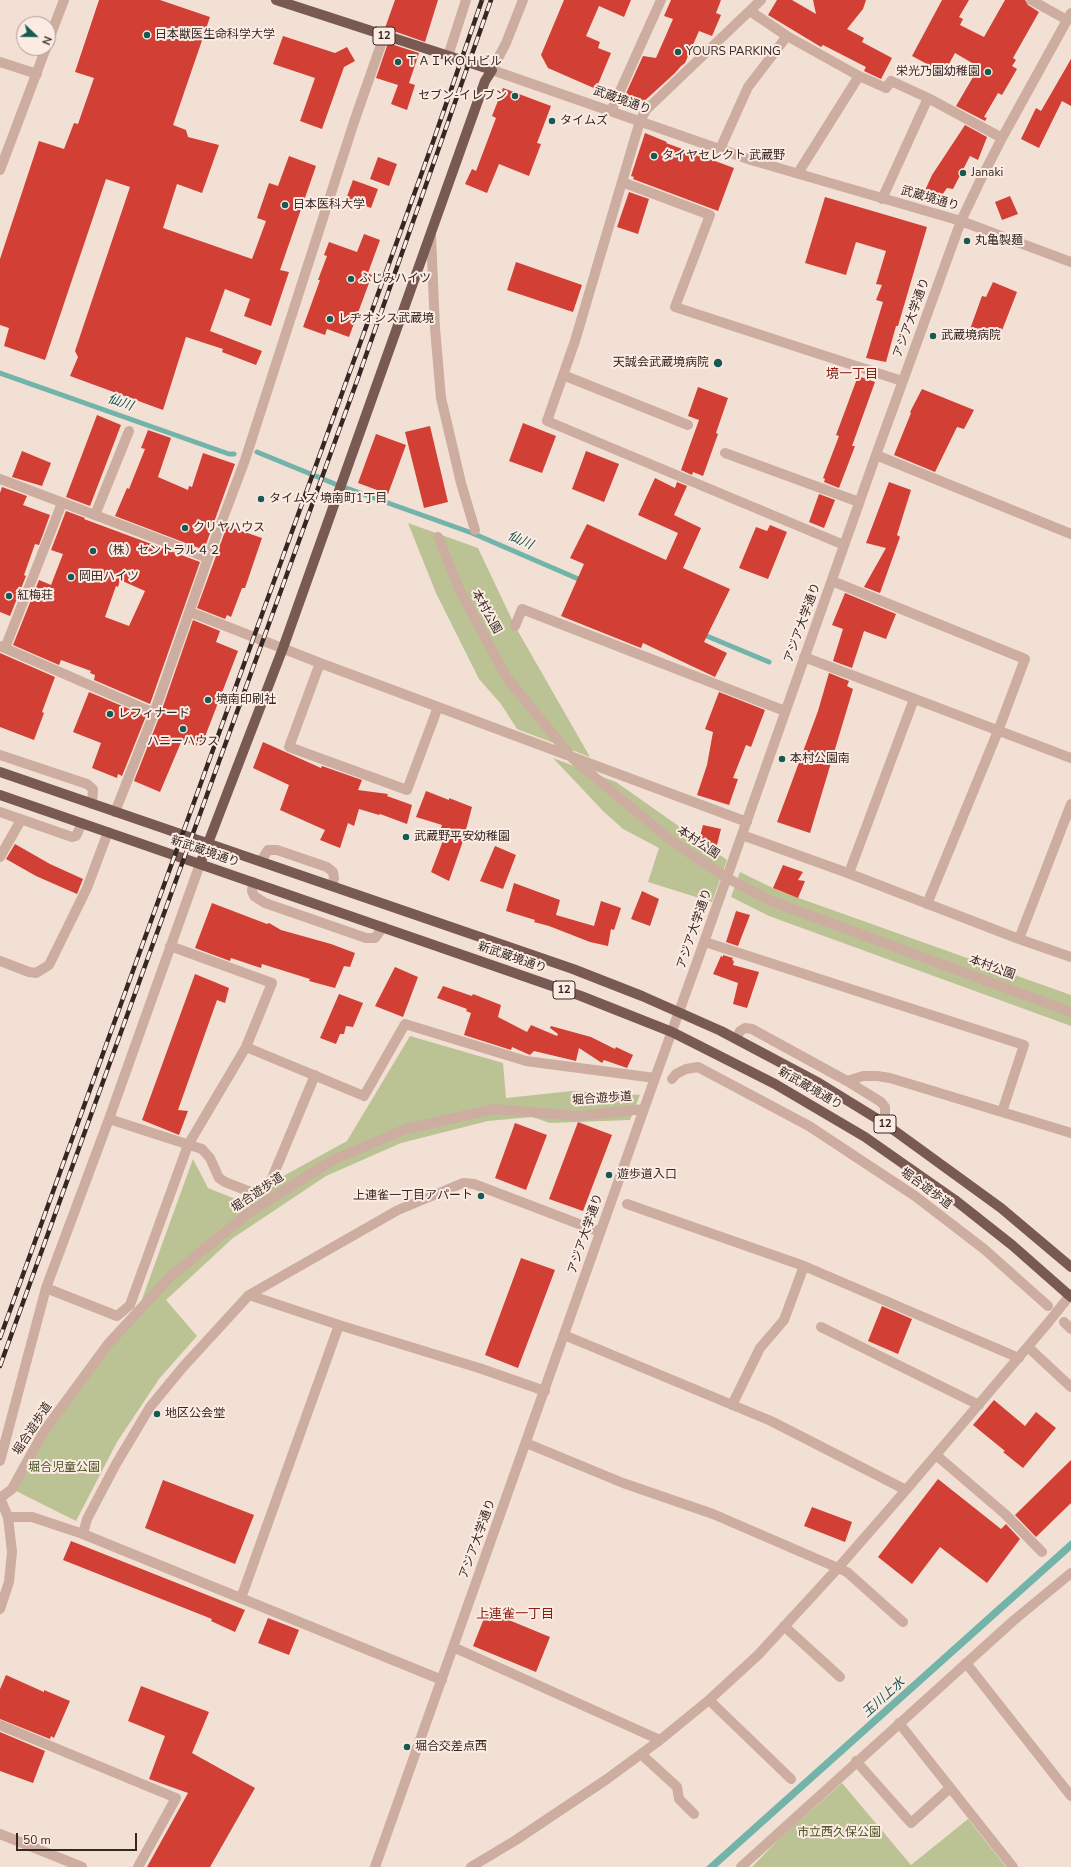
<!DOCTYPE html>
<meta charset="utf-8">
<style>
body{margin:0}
#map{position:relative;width:1071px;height:1867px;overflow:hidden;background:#f3e0d5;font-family:"Nunito Sans",sans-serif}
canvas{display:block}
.north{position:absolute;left:16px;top:16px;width:40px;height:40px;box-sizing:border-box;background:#fbebe2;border:1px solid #ac9d96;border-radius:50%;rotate:112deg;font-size:11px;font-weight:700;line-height:16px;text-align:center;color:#352724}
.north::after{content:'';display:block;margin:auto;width:14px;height:18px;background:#165a53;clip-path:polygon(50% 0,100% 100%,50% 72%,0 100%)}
.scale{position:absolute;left:16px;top:1833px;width:121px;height:18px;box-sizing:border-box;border:2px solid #352724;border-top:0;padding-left:5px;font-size:12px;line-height:14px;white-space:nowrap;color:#352724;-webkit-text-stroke:3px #fbebe2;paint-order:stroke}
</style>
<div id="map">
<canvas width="1071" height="1867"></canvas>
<div class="north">N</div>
<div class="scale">50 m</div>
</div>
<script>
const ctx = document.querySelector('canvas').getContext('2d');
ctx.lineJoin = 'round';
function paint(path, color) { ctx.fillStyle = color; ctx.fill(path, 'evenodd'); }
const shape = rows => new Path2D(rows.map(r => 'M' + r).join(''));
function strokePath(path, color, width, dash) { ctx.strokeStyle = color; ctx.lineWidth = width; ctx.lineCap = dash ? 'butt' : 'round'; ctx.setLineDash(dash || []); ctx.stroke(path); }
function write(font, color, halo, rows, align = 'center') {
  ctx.font = font + ' "Nunito Sans","Noto Sans JP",sans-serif'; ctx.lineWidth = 4; ctx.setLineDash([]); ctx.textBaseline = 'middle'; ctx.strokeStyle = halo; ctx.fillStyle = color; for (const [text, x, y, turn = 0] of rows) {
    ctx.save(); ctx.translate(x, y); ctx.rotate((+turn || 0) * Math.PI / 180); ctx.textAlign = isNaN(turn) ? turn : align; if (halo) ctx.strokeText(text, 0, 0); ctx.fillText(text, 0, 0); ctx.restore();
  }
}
paint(shape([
 [408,523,478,548,515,626,590,757,517,729,501,704,479,679,436,593],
 [553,758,616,782,727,860,712,902,648,882,659,848,623,829,604,812],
 [740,872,779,891,1071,995,1071,1026,769,916,731,897],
 [410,1036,503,1063,506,1098,572,1091,640,1095,630,1120,550,1123,532,1117,488,1121,401,1143,326,1176,233,1238,166,1300,197,1336,159,1379,117,1442,76,1521,12,1489,44,1431,137,1313,193,1159,208,1188,243,1202,287,1174,347,1141],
 [842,1783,911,1865,968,1819,1006,1867,752,1867,779,1839]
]), '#bbc394');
paint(shape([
 [1071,1540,1071,1550,717,1867,706,1867]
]), '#72b3aa');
strokePath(shape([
 [0,373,229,454,234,454],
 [257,452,335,484,472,533,583,581],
 [702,634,769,662]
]), '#72b3aa', 5);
paint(shape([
 [99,0,160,0,210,17,173,125,186,130,188,137,219,145,202,193,177,184,163,228,252,259,266,221,257,218,269,183,278,186,289,156,316,166,280,270,289,272,271,326,244,316,250,299,225,289,210,331,262,351,256,365,222,352,223,349,186,337,163,410,70,376,78,357,75,351,130,187,106,179,45,360,4,346,9,328,0,325,0,259,39,141,64,149,74,123,78,124,94,78,75,72],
 [395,0,438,0,425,42,385,28],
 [564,0,631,0,624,17,599,6,586,36,600,42,598,48,611,53,596,89,548,68,541,55],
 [671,0,721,0,716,13,721,15,712,36,699,31,685,63,681,66,675,73,640,105,628,106,625,104,623,100,643,56,656,58,673,19,664,16],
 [777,0,792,0,816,14,813,0,866,0,863,9,847,29,864,38,862,42,892,58,881,79,864,71,866,67,823,45,821,47,768,15],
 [942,0,969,0,959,17,963,19,960,25,984,37,1005,0,1025,0,1028,5,1039,12,1013,58,1016,60,1012,66,1017,69,1002,95,998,93,984,117,987,118,985,121,956,106,979,67,955,53,944,73,912,56],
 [283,36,335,53,347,47,355,61,344,67,322,129,300,121,315,78,273,64],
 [388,43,419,53,409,83,415,85,407,110,391,104,398,85,376,78],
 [1071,59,1071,106,1062,101,1039,148,1021,139,1036,108,1041,111],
 [503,88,551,106,537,143,541,144,529,176,499,164,487,193,465,184,472,169,476,171,496,118,492,116],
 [965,125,987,137,978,160,970,156,953,189,947,188,938,201,922,197,932,175],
 [645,133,667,142,666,143,734,168,718,211,633,179,634,177,631,176],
 [378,157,397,164,389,186,370,179],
 [353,180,378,189,371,208,346,199],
 [629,192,649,199,638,234,617,227],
 [1010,196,1018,214,1002,220,995,202],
 [825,197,927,227,898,326,896,326,886,362,866,358,883,302,876,300,882,285,876,284,886,251,856,242,846,275,805,263],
 [364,234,380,240,368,273,372,275,349,337,327,329,325,335,303,327,320,280,318,280,327,256,324,255,329,242,357,252],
 [516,262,582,285,573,312,507,290],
 [993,282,1017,292,1001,333,990,329,986,339,969,332,982,296,986,297],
 [858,376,875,382,852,446,855,446,839,488,824,482,825,479,823,478,839,436,836,435],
 [698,387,728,398,716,433,718,434,703,476,693,472,692,475,681,470,699,420,688,416],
 [922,389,974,410,964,429,957,427,935,472,894,455,911,413,910,412],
 [97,415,121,425,90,506,66,497],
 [523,423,556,436,542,473,509,461],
 [430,426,448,502,424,508,405,432],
 [148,430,171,438,158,477,188,490,189,486,192,487,203,453,235,464,204,550,115,516,127,488,129,489,145,449,141,448],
 [376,434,406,445,388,494,358,483],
 [22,451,51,463,42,486,12,477],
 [586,451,619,464,604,502,572,489],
 [655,478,675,488,677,482,687,486,674,515,701,528,683,568,730,589,704,642,727,653,715,677,643,643,641,648,561,616,584,564,570,558,587,524,666,560,678,533,638,515],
 [889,482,911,490,897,535,900,537,880,593,864,587,886,548,866,543],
 [2,487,27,496,23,505,50,515,39,545,35,544,24,575,26,576,10,616,0,612,0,493],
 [819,494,835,500,824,528,809,522],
 [66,511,85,518,84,519,200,562,150,704,94,680,95,675,90,673,91,671,61,660,59,665,13,645,39,580,51,585,63,554,51,550],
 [120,580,145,591,129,626,105,617,116,586,118,587],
 [770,525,787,532,768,579,739,568,756,527,767,531],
 [227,526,262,538,245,588,242,588,231,617,227,615,225,619,197,608],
 [845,593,896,614,886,639,864,631,852,668,833,661,843,629,832,625],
 [193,620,220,631,216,642,238,651,201,747,182,740,160,792,134,781,160,715],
 [0,653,55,677,42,712,44,713,34,740,0,727],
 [829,673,849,681,847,686,853,689,810,833,777,822,818,711],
 [89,692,146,716,122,776,118,774,117,778,92,768,101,743,73,732],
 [719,692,765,710,751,747,746,745,733,778,738,779,729,805,697,795,707,765,713,732,705,729],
 [263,742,321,768,322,766,362,780,358,790,388,794,387,796,412,805,407,824,380,814,379,815,359,809,354,826,348,823,340,848,320,840,325,830,280,810,289,785,253,768],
 [426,791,449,800,449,798,472,807,463,841,449,881,431,872,444,838,438,837,442,825,416,817],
 [703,825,721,829,716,849,698,844],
 [15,844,50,864,83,879,77,894,36,876,6,859],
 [495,846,516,855,503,889,480,881],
 [783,865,803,872,798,880,805,881,798,898,773,888],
 [514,883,560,900,556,915,594,926,601,901,621,908,614,930,611,929,608,946,590,942,549,926,534,922,535,920,506,911],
 [642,891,659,899,650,926,631,919],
 [212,903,267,924,269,923,281,930,331,944,355,953,350,967,344,966,335,988,309,981,310,979,262,964,261,968,231,958,230,961,195,948],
 [736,911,750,915,738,946,726,942],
 [723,955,733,958,732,960,734,961,733,965,759,972,747,1008,733,1004,738,983,713,974,721,956,723,957],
 [395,967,418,977,403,1017,375,1006],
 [195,974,229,988,225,1003,217,1000,178,1110,188,1111,179,1135,142,1120],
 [443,986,472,996,473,994,501,1005,498,1017,527,1032,531,1025,557,1036,558,1034,550,1028,551,1026,591,1037,615,1049,616,1047,633,1055,627,1068,604,1060,602,1063,579,1048,576,1061,534,1051,530,1055,512,1047,511,1050,464,1035,471,1013,466,1011,467,1009,437,998],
 [339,994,363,1003,353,1027,346,1026,344,1034,340,1034,336,1044,320,1038],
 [578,1122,612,1135,583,1211,549,1199],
 [515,1123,547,1135,526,1190,495,1178],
 [521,1258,555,1270,518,1368,485,1355],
 [882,1306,912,1319,898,1354,868,1341],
 [994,1400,1025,1426,1036,1412,1056,1428,1023,1468,1003,1452,1005,1451,973,1425],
 [1071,1460,1071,1503,1036,1537,1015,1515],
 [938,1479,1001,1529,1006,1524,1020,1539,987,1583,940,1547,912,1584,878,1557],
 [163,1480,254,1515,235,1564,145,1528],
 [812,1507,852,1522,845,1542,804,1526],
 [71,1541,245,1610,235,1632,211,1621,212,1619,63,1560],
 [487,1611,550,1637,536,1672,473,1646],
 [268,1618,299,1630,289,1655,258,1643],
 [6,1675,44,1692,44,1690,70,1701,54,1738,51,1736,50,1739,0,1719,0,1689],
 [141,1686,209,1712,192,1753,255,1788,210,1867,147,1867,188,1793,149,1779,165,1736,128,1721],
 [0,1732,45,1751,33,1783,0,1771]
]), '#d23f34');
strokePath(shape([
 [523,0,506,43,492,70,751,160,961,221,1071,262],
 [761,0,646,110,640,121,575,341,547,421,844,545],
 [1031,0,1067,20],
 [750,11,787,36,859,76,886,88,891,81,928,98,1002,138],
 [48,42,64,0],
 [448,56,466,0],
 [0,62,37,74],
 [611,111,661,0],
 [720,149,748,87,787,36],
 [0,170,46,48],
 [798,173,859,76],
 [622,182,710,215,675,307,902,381],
 [882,199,928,98],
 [431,235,435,328,441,398,461,483,475,530],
 [563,375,688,425],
 [725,453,859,502],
 [876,455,1071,534],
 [0,479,208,558],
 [95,515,129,431],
 [438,537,459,589,507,678,573,759,673,842,727,878,771,901,1071,1012],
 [832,581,1025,659,998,731,927,904],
 [190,612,320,663,747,822],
 [515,626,522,609,785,711],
 [0,646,154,713],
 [5,648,62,503],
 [804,657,1071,758],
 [320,663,289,747,407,790,438,707],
 [0,755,87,784,93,789,92,804],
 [0,812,72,837,76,836,82,823],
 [115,812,154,713,208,558,245,460,354,122,384,36],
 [742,835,845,872,1019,939,1071,957],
 [0,857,21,820],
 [261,861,268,850,277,850,327,867,333,872,334,878,332,886],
 [849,873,914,699],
 [253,882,252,891,254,896,265,903,366,938,375,938,383,927],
 [1019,939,1071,804],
 [705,942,1024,1045,1002,1112],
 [0,961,29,972,36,973,49,965,87,888,108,832],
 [736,1039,740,1031,745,1028,752,1029,847,1081,881,1102,885,1107,885,1116,881,1122],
 [246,1047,364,1096,405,1024,526,1061,655,1078],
 [672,1079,676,1074,686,1069,698,1067,809,1126,915,1196,984,1249,1048,1306],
 [847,1081,863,1076,877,1076,890,1078,1071,1133],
 [109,1119,202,1149,210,1158,219,1178,225,1182,253,1193,270,1183,315,1075],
 [627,1204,804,1266,1019,1358],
 [46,1288,117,1316,130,1305,188,1145,246,1047,272,983,170,946],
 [249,1295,339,1325,479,1368,545,1391],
 [1064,1322,1071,1329],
 [821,1327,979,1405],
 [564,1335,771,1421,906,1490],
 [1028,1347,1071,1387],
 [732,1405,760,1348,784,1320,804,1266],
 [526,1443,623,1483,713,1514,838,1568,847,1572,903,1622],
 [936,1455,1005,1514,1042,1552],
 [0,1461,46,1288,109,1119,200,864],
 [0,1498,12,1489,44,1431,108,1344,171,1276,250,1212,333,1160,406,1129,494,1109,578,1116,644,1109],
 [0,1498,8,1517,12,1552,9,1582,0,1609],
 [8,1517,32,1517,83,1534,442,1680],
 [83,1534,87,1519,116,1464,150,1407,183,1367,249,1295,398,1210,463,1183,474,1184,600,1232],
 [241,1598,339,1325],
 [784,1626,840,1677],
 [453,1647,660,1740],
 [966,1663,1071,1796],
 [709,1700,791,1779],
 [899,1723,1013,1867],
 [0,1725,176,1798,138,1867],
 [641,1754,677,1787,679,1799,694,1814],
 [856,1761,911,1823,950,1788],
 [0,1834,82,1867],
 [375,1867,655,1078,697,962,876,455,961,221,979,183,1002,138,1071,13],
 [471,1867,516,1840,607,1779,660,1740,709,1700,758,1655,838,1568,906,1490,1047,1324,1071,1294],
 [741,1867,1013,1621,1071,1573]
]), '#ccada0', 10);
strokePath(shape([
 [0,772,573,969,642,996,721,1031,819,1083,884,1123,1001,1208,1071,1267],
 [0,795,581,996,672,1032,775,1084,865,1137,955,1200,1012,1245,1071,1297],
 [200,864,283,648,485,81,492,70,276,0]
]), '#795a53', 10);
const rail = shape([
 [0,1338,433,142,482,0],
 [0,1366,358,378,491,0]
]);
strokePath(rail, '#352724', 4.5);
strokePath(rail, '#fbebe2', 3, [9]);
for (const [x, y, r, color] of [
 [147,35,4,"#165a53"],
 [678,52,4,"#165a53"],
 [398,62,4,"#165a53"],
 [988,72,4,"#165a53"],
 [515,96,4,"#165a53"],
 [552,121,4,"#165a53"],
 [654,156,4,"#165a53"],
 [963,173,4,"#165a53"],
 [285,205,4,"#165a53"],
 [967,241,4,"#165a53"],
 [351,279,4,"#165a53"],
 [330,319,4,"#165a53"],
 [933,336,4,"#165a53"],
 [718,363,5,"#165a53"],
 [261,499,4,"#165a53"],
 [185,528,4,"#165a53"],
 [93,551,4,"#165a53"],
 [71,577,4,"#165a53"],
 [9,596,4,"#165a53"],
 [208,700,4,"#165a53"],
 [110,714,4,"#165a53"],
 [183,729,4,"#165a53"],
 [782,759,4,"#165a53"],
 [406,837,4,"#165a53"],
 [609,1175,4,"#165a53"],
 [481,1196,4,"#165a53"],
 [157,1414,4,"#165a53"],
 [407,1747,4,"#165a53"]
]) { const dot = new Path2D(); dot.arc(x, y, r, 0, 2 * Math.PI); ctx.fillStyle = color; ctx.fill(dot); strokePath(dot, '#fbebe2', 1.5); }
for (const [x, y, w] of [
 [384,36,22],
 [564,990,22],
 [885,1124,22]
]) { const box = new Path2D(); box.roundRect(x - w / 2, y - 9, w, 18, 3); ctx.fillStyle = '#fbebe2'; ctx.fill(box); strokePath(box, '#352724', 1); }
write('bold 11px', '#352724', null, [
 ["12",384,36],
 ["12",564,990],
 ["12",885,1124]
]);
write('12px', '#352724', '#fbebe2', [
 ["日本獣医生命科学大学",155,35],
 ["YOURS PARKING",686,52],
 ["ＴＡＩＫＯＨビル",406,62],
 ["栄光乃園幼稚園",980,72,"right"],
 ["セブン-イレブン",507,96,"right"],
 ["タイムズ",560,121],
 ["タイヤセレクト 武蔵野",662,156],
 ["Janaki",971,173],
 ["日本医科大学",293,205],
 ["丸亀製麺",975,241],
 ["ふじみハイツ",359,279],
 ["レヂオンス武蔵境",338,319],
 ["武蔵境病院",941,336],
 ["天誠会武蔵境病院",709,363,"right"],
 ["タイムズ 境南町1丁目",269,499],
 ["クリヤハウス",193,528],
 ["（株）セントラル４２",101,551],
 ["岡田ハイツ",79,577],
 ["紅梅荘",17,596],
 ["境南印刷社",216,700],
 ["レフィナード",118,714],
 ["ハニーハウス",183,742,"center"],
 ["本村公園南",790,759],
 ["武蔵野平安幼稚園",414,837],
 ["遊歩道入口",617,1175],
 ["上連雀一丁目アパート",473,1196,"right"],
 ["地区公会堂",165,1414],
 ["堀合交差点西",415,1747]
], 'left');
write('12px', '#352724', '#fbebe2', [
 ["武蔵境通り",622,101,20],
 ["武蔵境通り",930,199,16],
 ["アジア大学通り",912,318,-70],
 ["本村公園",486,612,61],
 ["アジア大学通り",803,623,-70],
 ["本村公園",698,843,34],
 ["新武蔵境通り",205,852,19],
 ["アジア大学通り",695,929,-71],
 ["新武蔵境通り",512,958,19],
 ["本村公園",992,968,20],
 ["新武蔵境通り",810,1089,30],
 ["堀合遊歩道",602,1099,-4],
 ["堀合遊歩道",926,1189,36],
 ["堀合遊歩道",258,1193,-34],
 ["アジア大学通り",586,1234,-71],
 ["堀合遊歩道",33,1429,-57],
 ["アジア大学通り",478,1539,-70]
]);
write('12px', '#4c5626', '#fbebe2', [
 ["堀合児童公園",64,1468],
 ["市立西久保公園",839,1833]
]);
write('13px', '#8c1e16', '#fbebe2', [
 ["境一丁目",852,375],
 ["上連雀一丁目",515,1615]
]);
write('italic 13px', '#165a53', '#fbebe2', [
 ["仙川",120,403,19],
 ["仙川",520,541,24],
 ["玉川上水",884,1698,-42]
]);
</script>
